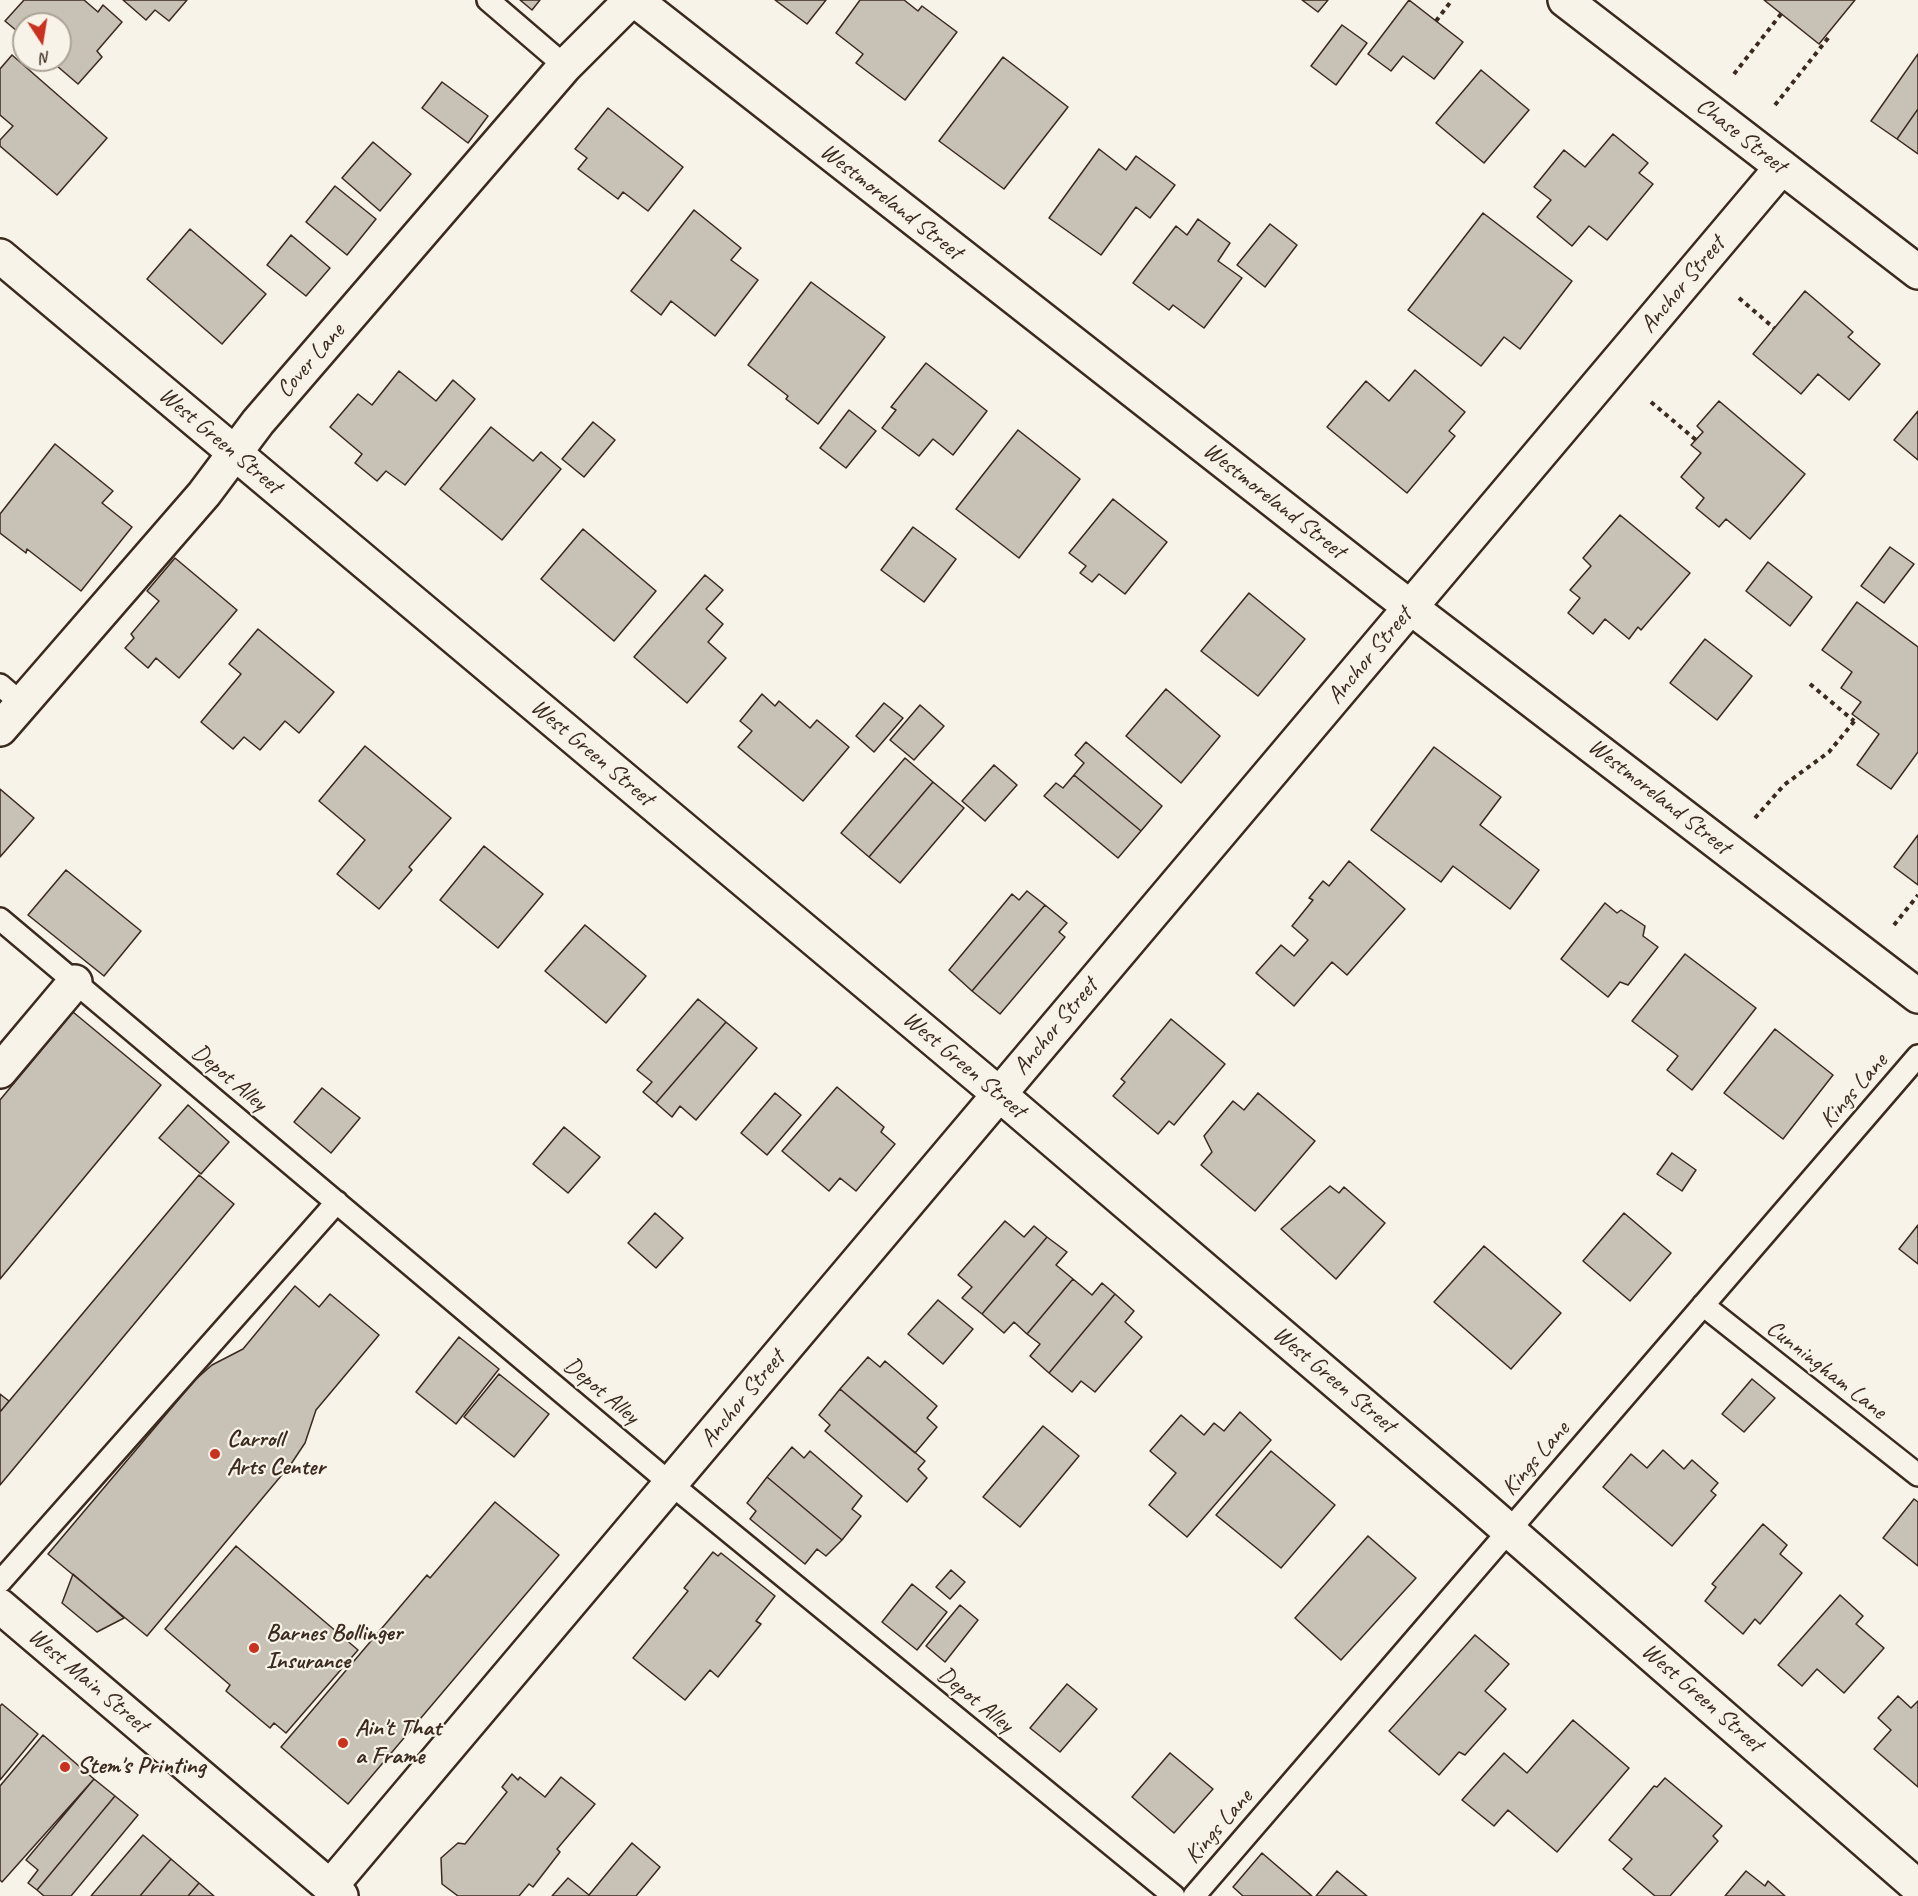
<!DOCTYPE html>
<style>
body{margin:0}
#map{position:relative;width:1918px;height:1896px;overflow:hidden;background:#f7f3e8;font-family:Caveat,sans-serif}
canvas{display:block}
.north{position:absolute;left:12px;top:12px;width:60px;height:60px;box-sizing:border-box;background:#f7f3e8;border:2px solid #aca397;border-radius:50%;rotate:168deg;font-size:16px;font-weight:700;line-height:24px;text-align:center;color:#3b2a1e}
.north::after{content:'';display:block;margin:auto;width:21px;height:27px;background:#c8321e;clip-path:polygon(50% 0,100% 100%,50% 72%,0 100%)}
</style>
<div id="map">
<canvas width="1918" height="1896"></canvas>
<div class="north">N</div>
</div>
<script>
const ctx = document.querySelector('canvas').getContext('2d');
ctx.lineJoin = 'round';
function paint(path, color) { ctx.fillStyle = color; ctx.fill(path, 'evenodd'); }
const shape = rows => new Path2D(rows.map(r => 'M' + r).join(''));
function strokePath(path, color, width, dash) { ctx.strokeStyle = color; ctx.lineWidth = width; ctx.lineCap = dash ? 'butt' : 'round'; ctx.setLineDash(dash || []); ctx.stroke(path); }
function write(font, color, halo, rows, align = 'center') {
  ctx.font = font + ' Caveat,sans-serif'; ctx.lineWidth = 4.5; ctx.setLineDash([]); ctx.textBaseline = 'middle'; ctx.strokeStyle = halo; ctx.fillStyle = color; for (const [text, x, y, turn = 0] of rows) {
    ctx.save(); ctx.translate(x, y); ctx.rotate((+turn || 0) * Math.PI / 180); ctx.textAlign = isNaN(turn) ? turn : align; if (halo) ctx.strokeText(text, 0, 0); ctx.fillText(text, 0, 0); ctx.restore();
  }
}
const building = shape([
 [24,0,84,0,98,12,103,5,122,22,97,51,102,57,78,84,50,60,60,60,60,24,24,24,24,37,5,21,24,0],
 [123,0,187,0,169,21,155,10,146,20,123,0],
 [520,0,540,0,532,10,520,0],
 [775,0,826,0,807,24,775,0],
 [860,0,904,0,918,11,922,6,957,32,905,100,856,63,863,54,836,33,860,0],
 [1302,0,1328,0,1318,12,1302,0],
 [1409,0,1463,42,1434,79,1403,56,1391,71,1368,54,1409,0],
 [1764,0,1855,0,1819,44,1764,0],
 [1342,25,1367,43,1336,85,1311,66,1342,25],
 [1918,54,1918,109,1897,139,1871,121,1918,54],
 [12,55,107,138,57,195,0,146,0,140,13,126,0,115,0,69,12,55],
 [1003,57,1068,107,1004,189,939,141,1003,57],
 [1481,70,1529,110,1484,163,1436,123,1481,70],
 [442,82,488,116,468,143,422,108,442,82],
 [608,108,683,167,648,211,623,192,618,199,578,169,587,158,575,149,608,108],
 [1918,109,1918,154,1897,139,1918,109],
 [1613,134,1648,163,1639,173,1653,184,1607,240,1589,226,1572,246,1537,217,1551,200,1534,187,1564,150,1585,167,1613,134],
 [373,142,411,174,380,211,342,178,373,142],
 [1099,149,1126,170,1136,156,1175,185,1150,218,1136,207,1101,255,1049,218,1099,149],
 [335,186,376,219,347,255,306,222,335,186],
 [694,210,741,248,731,260,758,280,715,336,671,301,661,315,631,291,694,210],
 [1483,213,1572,281,1520,349,1504,337,1481,366,1408,310,1483,213],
 [1198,219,1230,243,1218,261,1242,278,1204,328,1173,305,1169,310,1133,283,1176,226,1187,235,1198,219],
 [1270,224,1297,245,1265,287,1237,265,1270,224],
 [190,229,266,294,222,344,147,279,190,229],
 [291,235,330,268,306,296,267,265,291,235],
 [811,282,885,337,818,424,786,399,788,396,748,365,811,282],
 [1805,291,1853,332,1848,337,1880,364,1849,400,1818,374,1801,394,1753,354,1805,291],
 [926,363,987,411,953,455,933,439,919,456,882,428,896,410,891,407,926,363],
 [1415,370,1465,412,1449,431,1455,436,1407,493,1327,427,1366,381,1389,401,1415,370],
 [399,371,436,401,453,380,475,399,405,485,386,471,377,481,355,463,362,454,330,427,358,394,372,405,399,371],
 [1719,401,1805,474,1750,539,1726,519,1719,527,1696,508,1704,498,1681,477,1701,453,1691,445,1703,432,1697,426,1719,401],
 [849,410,876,431,846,468,820,448,849,410],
 [1918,411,1918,460,1894,440,1918,411],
 [593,422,615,440,584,477,562,459,593,422],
 [491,427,533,461,541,452,561,469,502,540,440,489,491,427],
 [1018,430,1080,479,1019,558,956,509,1018,430],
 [55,444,113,491,102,503,132,527,81,591,27,549,26,553,0,533,0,514,55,444],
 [1113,499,1167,542,1125,594,1099,574,1092,582,1080,573,1086,566,1069,553,1113,499],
 [1620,515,1690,573,1641,630,1638,627,1629,639,1605,619,1593,634,1568,613,1580,598,1570,590,1591,566,1583,558,1620,515],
 [913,527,956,559,924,602,881,570,913,527],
 [583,529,656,591,614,641,541,579,583,529],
 [1890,547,1914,564,1884,603,1861,586,1890,547],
 [175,558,237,610,179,678,156,658,148,668,125,648,134,638,131,634,159,601,147,591,175,558],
 [1768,562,1812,597,1790,626,1746,591,1768,562],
 [705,575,723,590,706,609,723,624,708,642,726,658,687,703,634,657,705,575],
 [1249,593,1305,639,1258,696,1201,651,1249,593],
 [1857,602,1918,647,1918,752,1891,789,1857,765,1879,734,1852,714,1861,702,1841,688,1852,672,1822,650,1857,602],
 [258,629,334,692,299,733,285,721,260,750,244,737,233,749,201,722,241,674,229,664,258,629],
 [1705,639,1752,676,1717,720,1670,683,1705,639],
 [1166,689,1220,736,1181,783,1126,736,1166,689],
 [762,694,775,706,779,701,810,728,817,720,849,747,803,801,738,747,752,731,740,721,762,694],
 [884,703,903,718,874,752,856,736,884,703],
 [920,705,944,726,914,760,890,740,920,705],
 [1086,742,1162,806,1141,831,1074,775,1084,763,1075,755,1086,742],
 [365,746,451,818,409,867,412,870,379,909,337,874,365,840,319,801,365,746],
 [1434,747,1501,797,1480,825,1539,870,1510,909,1453,866,1441,882,1371,830,1434,747],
 [905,758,933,782,869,857,841,833,905,758],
 [994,765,1017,785,985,821,962,801,994,765],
 [1074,775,1141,831,1118,858,1044,796,1056,783,1063,788,1074,775],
 [933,782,964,808,900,883,869,857,933,782],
 [0,789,34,818,0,857,0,789],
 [1918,835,1918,885,1894,867,1918,835],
 [484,846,543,894,498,948,440,900,484,846],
 [1349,861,1405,909,1347,975,1332,962,1294,1006,1256,973,1281,945,1294,956,1308,940,1292,926,1313,900,1309,898,1323,881,1329,886,1349,861],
 [66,870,141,931,104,976,28,915,66,870],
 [1027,891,1045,905,972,991,949,970,1012,894,1019,900,1027,891],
 [1605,903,1617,913,1621,910,1645,926,1643,936,1658,947,1628,985,1620,982,1608,997,1561,959,1605,903],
 [1045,905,1067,923,1059,932,1065,937,1000,1014,972,991,1045,905],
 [585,925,646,976,606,1023,545,971,585,925],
 [1685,954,1756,1008,1692,1090,1667,1070,1678,1056,1632,1021,1685,954],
 [698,999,726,1022,656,1103,643,1092,652,1082,637,1070,698,999],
 [73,1012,161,1085,0,1279,0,1100,73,1012],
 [1171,1019,1225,1064,1174,1125,1169,1121,1158,1134,1113,1096,1125,1082,1121,1079,1171,1019],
 [726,1022,757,1048,696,1120,680,1106,672,1117,656,1103,726,1022],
 [1775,1029,1833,1075,1783,1139,1724,1093,1775,1029],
 [837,1087,884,1127,881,1132,895,1144,856,1191,840,1178,829,1191,782,1151,837,1087],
 [322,1088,360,1118,331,1153,294,1122,322,1088],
 [775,1093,801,1115,767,1155,741,1133,775,1093],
 [1258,1093,1315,1141,1255,1211,1201,1165,1212,1152,1204,1136,1233,1101,1244,1110,1258,1093],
 [188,1105,229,1142,201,1174,159,1138,188,1105],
 [564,1127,600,1157,568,1193,533,1164,564,1127],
 [1672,1153,1696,1170,1682,1191,1657,1174,1672,1153],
 [199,1175,234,1204,0,1485,0,1412,199,1175],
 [1330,1186,1339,1193,1344,1187,1385,1223,1336,1279,1281,1229,1330,1186],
 [655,1213,683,1238,656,1268,628,1243,655,1213],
 [1624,1213,1671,1253,1630,1301,1583,1261,1624,1213],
 [1005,1221,1024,1237,1034,1226,1047,1237,982,1314,962,1298,972,1287,958,1275,1005,1221],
 [1918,1225,1918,1264,1899,1249,1918,1225],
 [1047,1237,1067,1252,1056,1265,1073,1279,1027,1334,1014,1322,1004,1333,982,1314,1047,1237],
 [1484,1246,1561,1313,1511,1369,1434,1302,1484,1246],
 [1073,1279,1092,1295,1102,1283,1115,1294,1049,1373,1030,1356,1040,1344,1027,1334,1073,1279],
 [295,1286,319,1307,330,1294,379,1335,316,1410,305,1443,291,1464,147,1636,48,1554,195,1380,212,1365,243,1349,295,1286],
 [1115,1294,1134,1311,1125,1322,1142,1337,1095,1392,1081,1381,1072,1392,1049,1373,1115,1294],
 [938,1300,973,1329,943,1364,908,1334,938,1300],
 [459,1337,499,1369,456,1424,416,1392,459,1337],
 [868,1357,880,1367,885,1361,937,1406,927,1418,937,1427,915,1453,840,1389,868,1357],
 [499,1374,549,1414,514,1457,464,1417,499,1374],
 [1752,1379,1775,1398,1744,1432,1722,1414,1752,1379],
 [840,1389,925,1461,918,1469,927,1478,907,1502,825,1431,830,1425,819,1415,840,1389],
 [0,1394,9,1401,0,1412,0,1394],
 [1240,1412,1271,1440,1187,1537,1149,1505,1176,1473,1150,1451,1181,1415,1204,1435,1214,1423,1224,1431,1240,1412],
 [1043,1426,1079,1456,1020,1527,983,1497,1043,1426],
 [792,1447,804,1458,810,1451,862,1496,852,1509,861,1516,842,1540,767,1477,792,1447],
 [1663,1450,1684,1469,1692,1460,1718,1483,1711,1491,1716,1495,1672,1546,1603,1487,1631,1454,1647,1468,1663,1450],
 [1271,1451,1335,1505,1281,1568,1216,1515,1271,1451],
 [767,1477,842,1540,826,1556,817,1549,805,1564,750,1519,756,1511,747,1503,767,1477],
 [1914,1499,1918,1502,1918,1566,1883,1538,1914,1499],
 [495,1502,559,1555,348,1804,281,1747,427,1575,430,1578,495,1502],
 [1763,1524,1787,1545,1780,1554,1802,1573,1760,1624,1755,1619,1743,1634,1705,1601,1716,1587,1712,1584,1763,1524],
 [1368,1536,1416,1578,1341,1660,1295,1618,1368,1536],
 [236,1546,358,1650,286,1733,274,1723,270,1728,226,1691,230,1685,165,1629,236,1546],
 [713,1552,718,1556,721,1553,775,1596,756,1621,761,1624,718,1677,710,1670,685,1700,633,1658,688,1591,684,1588,713,1552],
 [951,1570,965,1582,950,1599,936,1587,951,1570],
 [73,1574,124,1618,97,1632,62,1603,73,1574],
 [912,1584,947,1612,917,1650,882,1622,912,1584],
 [1840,1595,1863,1616,1856,1624,1884,1648,1844,1693,1817,1669,1802,1686,1778,1665,1840,1595],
 [960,1605,978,1620,945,1662,926,1646,960,1605],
 [1475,1635,1509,1664,1485,1691,1506,1709,1465,1755,1459,1752,1439,1775,1389,1731,1475,1635],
 [1067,1684,1097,1709,1060,1752,1030,1728,1067,1684],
 [1898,1696,1911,1708,1918,1701,1918,1787,1874,1749,1891,1730,1878,1718,1898,1696],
 [2,1704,38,1734,0,1780,0,1706,2,1704],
 [1573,1720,1629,1768,1557,1852,1508,1810,1494,1826,1462,1800,1504,1753,1527,1773,1573,1720],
 [43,1735,94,1779,2,1882,0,1880,0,1786,43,1735],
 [1170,1753,1213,1789,1174,1833,1132,1797,1170,1753],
 [512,1774,518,1780,520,1777,545,1797,561,1777,595,1804,557,1849,560,1852,533,1887,529,1884,519,1896,458,1896,442,1884,441,1858,458,1843,465,1844,507,1792,502,1787,512,1774],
 [1665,1778,1722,1826,1713,1836,1718,1841,1670,1896,1655,1896,1623,1869,1632,1859,1609,1840,1654,1786,1657,1787,1665,1778],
 [94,1779,115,1796,37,1890,28,1883,38,1870,26,1860,94,1779],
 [115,1796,138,1815,71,1896,44,1896,37,1890,115,1796],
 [143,1835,171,1859,140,1896,91,1896,143,1835],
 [632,1843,660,1867,636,1896,552,1896,568,1878,589,1895,632,1843],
 [1262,1853,1312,1896,1243,1896,1233,1887,1262,1853],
 [171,1859,199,1883,188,1896,140,1896,171,1859],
 [1337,1871,1367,1896,1316,1896,1337,1871],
 [1746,1871,1765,1886,1768,1881,1785,1896,1725,1896,1746,1871],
 [199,1883,214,1896,188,1896,199,1883]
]);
paint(building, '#c8c1b6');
strokePath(building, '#3b2a1e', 1.5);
const lane = shape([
 [488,0,565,66],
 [0,685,22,704],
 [0,919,671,1484,1174,1896],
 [1703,1305,1918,1475],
 [0,1582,337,1202],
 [1194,1896,1918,1056]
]);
const street = shape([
 [635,0,1384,587,1918,996],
 [1565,0,1918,272],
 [0,729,204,494,258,422,565,66,631,0],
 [0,1071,75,982],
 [330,1887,1782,167]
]);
const secondary = shape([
 [0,256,999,1094,1467,1494,1918,1887],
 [0,1606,341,1896]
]);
strokePath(lane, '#3b2a1e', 26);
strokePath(street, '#3b2a1e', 38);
strokePath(secondary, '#3b2a1e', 38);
strokePath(shape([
 [1436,21,1452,0],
 [1734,74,1781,14],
 [1775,105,1829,37,1826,36],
 [1739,298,1774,328],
 [1651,402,1696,440],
 [1810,684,1854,721],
 [1755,818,1784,785,1829,752,1857,718],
 [1894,925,1918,895]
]), '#3b2a1e', 4, [4.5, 4.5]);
strokePath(lane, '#f7f3e8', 21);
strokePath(street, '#f7f3e8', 33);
strokePath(secondary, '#f7f3e8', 33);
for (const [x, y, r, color] of [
 [215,1454,6,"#c8321e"],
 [254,1648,6,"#c8321e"],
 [343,1743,6,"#c8321e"],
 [65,1767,6,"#c8321e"]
]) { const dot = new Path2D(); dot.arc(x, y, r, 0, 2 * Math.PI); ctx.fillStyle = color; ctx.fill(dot); strokePath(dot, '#f7f3e8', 2); }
write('24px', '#3b2a1e', '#f7f3e8', [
 ["Chase Street",1741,136,38],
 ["Westmoreland Street",891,202,38],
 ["Anchor Street",1683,285,-50],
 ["Cover Lane",311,361,-49],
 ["West Green Street",220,441,40],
 ["Westmoreland Street",1274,501,38],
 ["Anchor Street",1370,656,-50],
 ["West Green Street",592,753,40],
 ["Westmoreland Street",1659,797,38],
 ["Anchor Street",1056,1027,-50],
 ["West Green Street",964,1065,40],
 ["Depot Alley",229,1078,40],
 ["Kings Lane",1854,1091,-49],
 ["Cunningham Lane",1826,1370,38],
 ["West Green Street",1334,1380,40],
 ["Depot Alley",601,1391,40],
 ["Anchor Street",743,1399,-50],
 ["Kings Lane",1536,1459,-49],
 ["West Main Street",88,1681,40],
 ["West Green Street",1702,1698,41],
 ["Depot Alley",975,1700,39],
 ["Kings Lane",1219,1827,-49]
]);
write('bold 24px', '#3b2a1e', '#f7f3e8', [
 ["Carroll",227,1440],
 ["Arts Center",227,1468],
 ["Barnes Bollinger",266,1634],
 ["Insurance",266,1662],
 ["Ain't That",355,1729],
 ["a Frame",355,1757],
 ["Stem's Printing",77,1767]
], 'left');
</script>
